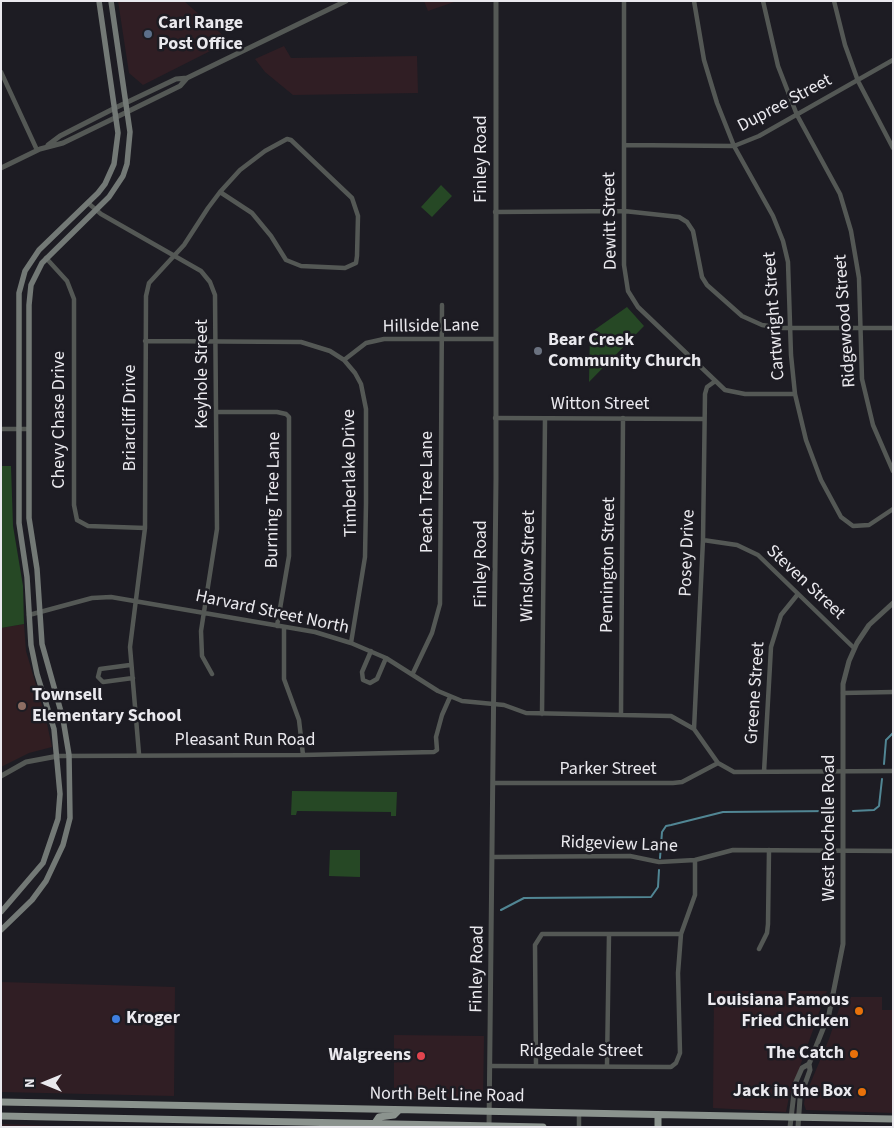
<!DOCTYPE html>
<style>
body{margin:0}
#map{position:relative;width:894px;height:1128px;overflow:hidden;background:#1d1c23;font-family:"Source Sans 3",sans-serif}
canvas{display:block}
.frame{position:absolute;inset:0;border:2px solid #eae9ee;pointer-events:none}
.north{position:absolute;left:20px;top:1058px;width:50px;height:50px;-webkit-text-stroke:4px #1d1c23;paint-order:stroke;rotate:270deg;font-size:14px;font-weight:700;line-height:20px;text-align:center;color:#eae9ee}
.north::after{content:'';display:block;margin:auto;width:18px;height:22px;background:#eae9ee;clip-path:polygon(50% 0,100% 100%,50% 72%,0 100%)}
</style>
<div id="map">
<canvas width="894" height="1128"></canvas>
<div class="frame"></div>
<div class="north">N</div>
</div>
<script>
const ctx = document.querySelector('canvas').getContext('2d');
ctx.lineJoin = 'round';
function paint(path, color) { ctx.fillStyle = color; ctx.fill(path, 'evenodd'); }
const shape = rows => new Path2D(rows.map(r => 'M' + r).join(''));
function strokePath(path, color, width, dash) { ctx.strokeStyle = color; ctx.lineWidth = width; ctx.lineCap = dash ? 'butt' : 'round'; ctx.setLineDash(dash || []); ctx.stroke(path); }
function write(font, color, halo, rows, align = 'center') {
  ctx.font = font + ' "Source Sans 3",sans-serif'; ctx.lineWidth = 5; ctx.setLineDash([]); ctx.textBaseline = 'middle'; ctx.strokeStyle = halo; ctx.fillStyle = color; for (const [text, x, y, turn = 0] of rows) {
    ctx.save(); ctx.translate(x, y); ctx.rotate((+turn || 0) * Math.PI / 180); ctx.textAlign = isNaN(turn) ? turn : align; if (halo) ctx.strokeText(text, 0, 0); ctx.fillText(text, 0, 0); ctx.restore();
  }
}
paint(shape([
 [118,1,184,1,227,39,226,43,143,85,129,73],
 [424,1,457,1,428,11],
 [284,46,291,58,417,56,418,93,293,95,265,72,255,59],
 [1,982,175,987,174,1096,1,1092],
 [714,991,827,991,789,1097,786,1112,713,1108],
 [843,997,882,997,882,1010,893,1010,893,1113,806,1110,804,1104,805,1096,829,1039],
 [394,1035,484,1036,483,1100,394,1098],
 [1,1124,80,1127,1,1127]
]), '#301e24');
paint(shape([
 [24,624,26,651,46,719,52,747,29,753,1,767,1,628]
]), '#311e22');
paint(shape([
 [441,185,452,196,432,217,421,207],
 [627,307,644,326,589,382,590,333],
 [1,466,11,466,13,526,23,586,24,624,1,628],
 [292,791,397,792,396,816,391,816,391,812,297,811,296,815,291,815],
 [330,850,360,850,360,877,329,876]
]), '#264825');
strokePath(shape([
 [884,764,886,740,893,733],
 [853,811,874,810,879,806,882,779],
 [660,858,662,832,666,826,671,825,723,812,833,811],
 [501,910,524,898,651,897,658,887,659,870]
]), '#518694', 2);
strokePath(shape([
 [624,1,624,265,628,291,638,307,725,390,745,394,795,394],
 [694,1,704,60,717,103,734,146,773,216,783,241,788,262,791,355,795,394,806,440,821,480,841,517,853,526,869,525,893,509],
 [763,1,778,66,797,115,840,194,851,231,859,278,862,379,873,425,893,471],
 [834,1,845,45,858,81,893,148],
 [1,72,37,150],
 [624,145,734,146,759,136,893,60],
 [88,203,101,214,201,271,210,282,215,295,217,529,201,631,202,656,212,674],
 [495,212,624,211,679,217,687,222,693,231,702,277,707,285,742,316,762,325,783,328,893,328],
 [46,258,67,281,74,299,74,505,77,520,88,526,145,528],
 [145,341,301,342,330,351,344,360,355,373,361,384,366,409,366,503,365,557,351,643],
 [344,360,366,343,384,339,495,339],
 [217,412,277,412,286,414,289,417,289,556,277,626],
 [495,418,704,419],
 [1,429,29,429],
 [703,540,737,545,758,555,854,648],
 [29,615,92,598,111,597,315,632,351,643,386,658,438,691,462,701,504,705,526,713,671,716,694,729,718,763,734,772,893,771],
 [284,628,284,679,299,720,303,755],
 [371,651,362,672,363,680,370,683,377,679,386,658],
 [130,665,100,669,98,677,103,682,133,678],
 [413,673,432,633,440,604,442,305],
 [843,693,893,692],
 [621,713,623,418],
 [542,714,545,419],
 [694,729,703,540,705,394,707,387,714,382],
 [139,754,130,647,145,528,146,296,149,283,184,245,208,208,220,192,240,170,265,151,287,139,291,140,352,198,358,216,357,256,356,263,345,268,301,266,286,260,271,236,252,213,220,192],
 [58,756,303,755,434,752,437,750,436,737,442,715,450,697],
 [764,772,771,647,781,615,798,594],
 [494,783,673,783,682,782,718,763],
 [494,857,630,856,659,862,695,860,733,850,893,851],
 [759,949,767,933,768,924,769,850],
 [536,1065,535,945,542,934,681,934],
 [607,1065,609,934],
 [491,1066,671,1067,676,1063,680,1053,678,973,681,934,695,895,695,860],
 [579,1127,579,1114]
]), '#545855', 4.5);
strokePath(shape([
 [48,145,60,136,115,108,176,79,187,78],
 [1,168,40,149,63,143,127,112,180,86,187,78,346,1],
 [1,776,26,762,58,756],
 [489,1127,496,478,496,1],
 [790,1127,795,1084,802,1068,809,1064],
 [798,1127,800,1098,810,1070,809,1064,829,1014,843,944,843,684,849,661,857,643,869,625,893,603]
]), '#545855', 5);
strokePath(shape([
 [1,912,43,863,58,819,60,794,54,729,37,674,31,645,27,577,19,523,19,293,25,271,39,250,98,193,105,184,114,164,118,133,99,1],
 [1,930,32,900,46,881,63,845,70,818,69,755,63,719,42,644,37,569,29,518,29,305,31,285,42,263,109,197,123,176,127,164,130,132,111,1]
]), '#737976', 5.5);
strokePath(shape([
 [1,1102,893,1119],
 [1,1116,543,1127],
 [375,1123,379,1117,394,1115,399,1110],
 [658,1127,658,1116]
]), '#8b938e', 7);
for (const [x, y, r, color] of [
 [148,34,5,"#5c6f8a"],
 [538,351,5,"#6b7280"],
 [22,706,5,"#8d6e63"],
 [859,1011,5,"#e8710a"],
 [116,1019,5,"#3f7fe0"],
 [854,1054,5,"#e8710a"],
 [421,1056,5,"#e0444e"],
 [862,1092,5,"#e8710a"]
]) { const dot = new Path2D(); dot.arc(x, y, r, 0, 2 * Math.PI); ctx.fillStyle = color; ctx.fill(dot); strokePath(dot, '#1d1c23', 2); }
write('bold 18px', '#eae9ee', '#1d1c23', [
 ["Carl Range",158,24],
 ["Post Office",158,45],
 ["Bear Creek",548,341],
 ["Community Church",548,362],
 ["Townsell",32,696],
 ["Elementary School",32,717],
 ["Louisiana Famous",849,1001,"right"],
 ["Fried Chicken",849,1022,"right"],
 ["Kroger",126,1019],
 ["The Catch",844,1054,"right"],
 ["Walgreens",411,1056,"right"],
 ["Jack in the Box",852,1092,"right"]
], 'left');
write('18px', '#eae9ee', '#1d1c23', [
 ["Dupree Street",785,104,-28],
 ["Finley Road",482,159,-90],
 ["Dewitt Street",611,221,-91],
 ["Cartwright Street",775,316,-94],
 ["Ridgewood Street",846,321,-94],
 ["Hillside Lane",431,327,-1],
 ["Keyhole Street",203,374,-90],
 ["Witton Street",600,405],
 ["Briarcliff Drive",131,418,-90],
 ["Chevy Chase Drive",60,420,-90],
 ["Timberlake Drive",351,473,-91],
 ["Peach Tree Lane",428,492,-90],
 ["Burning Tree Lane",274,500,-89],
 ["Posey Drive",688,553,-88],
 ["Finley Road",482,564,-90],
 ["Pennington Street",609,565,-89],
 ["Winslow Street",529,566,-89],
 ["Steven Street",805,583,43],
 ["Harvard Street North",272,613,12],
 ["Greene Street",756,693,-86],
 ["Pleasant Run Road",245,741],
 ["Parker Street",608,770],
 ["West Rochelle Road",830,828,-90],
 ["Ridgeview Lane",619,845,2],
 ["Finley Road",478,969,-89],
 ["Ridgedale Street",581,1052],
 ["North Belt Line Road",447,1096,1]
]);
</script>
